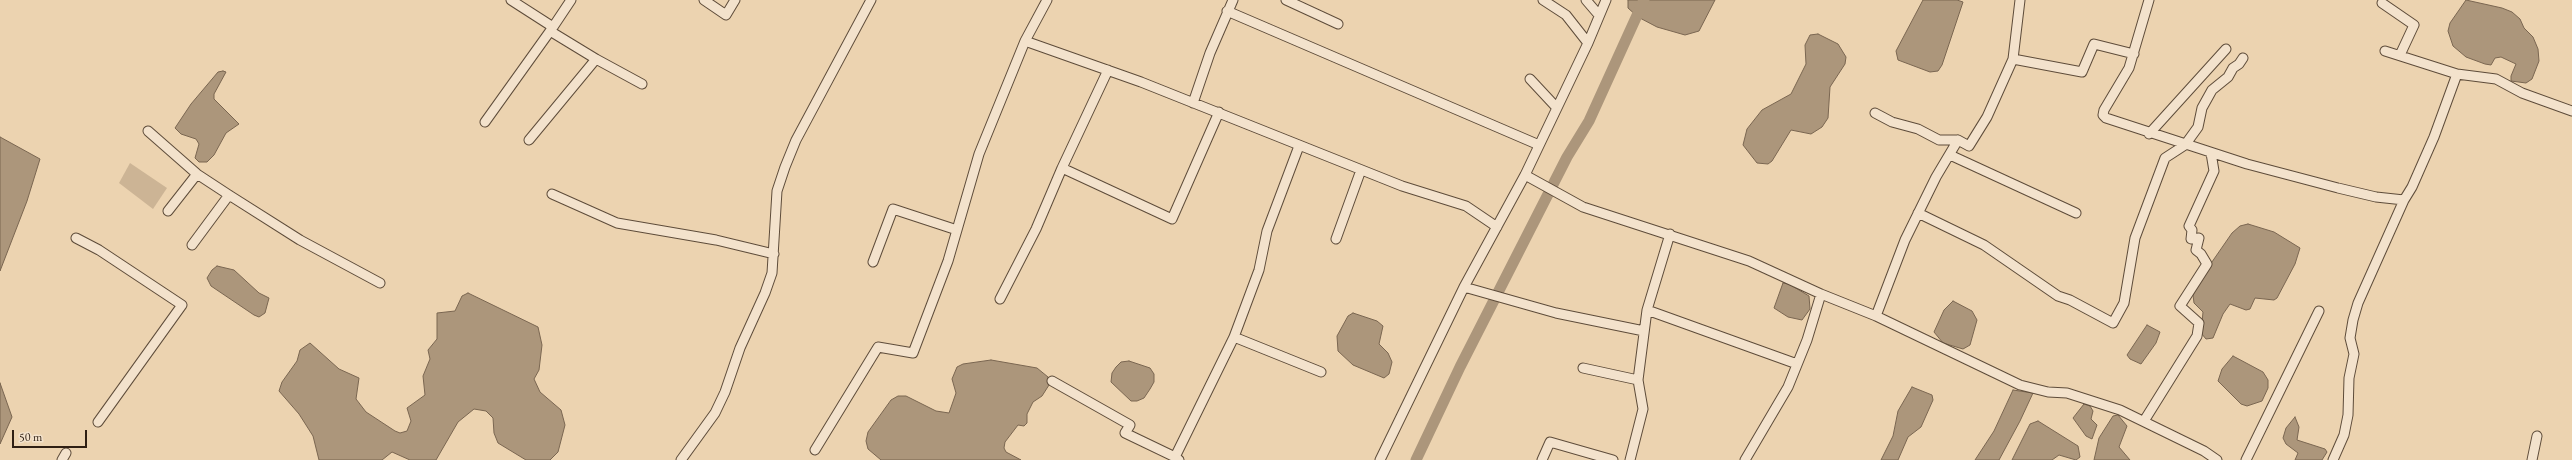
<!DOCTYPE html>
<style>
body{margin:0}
#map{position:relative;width:2572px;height:460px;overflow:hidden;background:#ecd3b0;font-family:"EB Garamond",serif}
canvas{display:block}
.scale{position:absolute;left:12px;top:430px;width:75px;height:18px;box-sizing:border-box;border:2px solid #2f1f13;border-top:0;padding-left:5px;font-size:12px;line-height:14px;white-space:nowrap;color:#2f1f13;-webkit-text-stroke:3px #f3e2cc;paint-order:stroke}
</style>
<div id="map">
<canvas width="2572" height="460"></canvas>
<div class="scale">50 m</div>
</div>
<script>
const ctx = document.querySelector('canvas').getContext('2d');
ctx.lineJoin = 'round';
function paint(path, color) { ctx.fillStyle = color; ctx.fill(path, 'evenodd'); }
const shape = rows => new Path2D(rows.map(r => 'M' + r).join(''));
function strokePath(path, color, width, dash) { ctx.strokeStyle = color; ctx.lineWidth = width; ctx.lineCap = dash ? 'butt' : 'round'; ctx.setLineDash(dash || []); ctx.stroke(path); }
paint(shape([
 [130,163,167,188,153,209,119,183]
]), '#ccb495');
const water = shape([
 [1628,0,1715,0,1699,31,1685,35,1657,27,1638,17,1628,8,1628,0],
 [1923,0,1957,0,1963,2,1942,65,1938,71,1930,72,1898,60,1896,51,1923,0],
 [2466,0,2502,8,2512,12,2520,19,2524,28,2533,37,2538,49,2539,61,2532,79,2526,83,2511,81,2511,76,2516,64,2501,57,2495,58,2491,65,2485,64,2466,57,2453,46,2448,31,2450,23,2466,0],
 [1818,34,1838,44,1846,57,1845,64,1830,87,1828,118,1822,127,1811,134,1791,130,1772,161,1768,164,1757,163,1743,145,1747,129,1762,110,1791,94,1806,64,1805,45,1810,35,1818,34],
 [223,71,226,72,214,94,214,99,239,124,226,133,214,155,207,162,199,162,195,158,199,144,196,139,181,134,175,128,191,104,218,72,223,71],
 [0,137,40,159,27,201,0,271,0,137],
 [2248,224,2274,232,2300,248,2295,264,2277,298,2274,300,2255,298,2250,309,2246,310,2230,304,2223,314,2213,338,2206,339,2201,333,2203,312,2194,303,2193,295,2205,272,2232,233,2240,226,2248,224],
 [217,266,234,270,259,293,269,298,265,313,259,317,254,315,211,286,207,278,212,270,217,266],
 [1783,283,1789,284,1809,296,1810,309,1802,320,1788,317,1774,308,1783,283],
 [468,293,538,327,542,345,539,370,534,379,540,392,561,410,565,425,558,452,550,460,526,460,498,443,494,433,493,418,486,411,474,409,458,422,436,460,410,460,392,452,382,460,319,460,313,436,299,414,279,391,282,382,297,361,300,350,310,343,339,369,359,378,356,399,366,412,395,431,400,433,407,431,411,421,407,408,425,395,423,376,430,359,428,350,437,339,437,313,455,311,462,296,468,293],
 [1953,301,1972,311,1977,320,1970,345,1963,349,1943,343,1934,332,1944,310,1953,301],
 [1353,313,1377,321,1383,326,1379,344,1388,353,1392,362,1389,374,1384,378,1353,365,1338,351,1337,336,1348,316,1353,313],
 [2147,325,2160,332,2156,343,2141,364,2130,359,2127,355,2147,325],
 [2233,356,2263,372,2268,380,2268,388,2262,401,2247,406,2241,404,2218,381,2222,369,2233,356],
 [991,360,1037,368,1048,377,1049,385,1042,396,1033,402,1027,414,1027,423,1024,426,1018,425,1005,442,1004,448,1006,452,1021,460,881,460,868,449,866,441,868,432,891,400,898,396,906,396,936,411,949,413,956,393,952,379,957,367,963,364,991,360],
 [1129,361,1150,368,1154,374,1154,382,1150,389,1144,398,1137,401,1131,401,1111,382,1112,373,1116,367,1121,362,1129,361],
 [0,383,12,417,0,444,0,383],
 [1912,387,1932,395,1933,400,1921,427,1908,437,1898,460,1881,460,1893,436,1898,411,1912,387],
 [2013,390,2033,393,2020,421,1999,460,1975,460,1994,431,2013,390],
 [2084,404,2090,406,2093,411,2091,419,2097,425,2092,439,2086,436,2073,418,2084,404],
 [2118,415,2127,426,2119,447,2130,460,2094,460,2099,438,2113,416,2118,415],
 [2295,417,2299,427,2297,440,2325,449,2327,452,2322,460,2295,460,2298,453,2286,444,2283,438,2286,428,2295,417],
 [2038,421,2078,446,2080,457,2076,460,2059,455,2052,460,2012,460,2030,424,2038,421]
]);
paint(water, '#ac967b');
strokePath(water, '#7a6651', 1);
strokePath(shape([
 [1416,460,1460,367,1567,157,1589,121,1644,0]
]), '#ac967b', 11);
const street = shape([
 [511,0,553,27,571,0],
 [704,0,726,15,735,0],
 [1047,0,1025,41,1141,82,1402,186,1466,206,1497,227],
 [1286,0,1338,24],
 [1543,0,1566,15,1588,43],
 [1586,0,1598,14],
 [2149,0,2129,68,2104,110,2103,115,2106,118,2247,164,2338,188,2376,197,2404,200,2412,187,2434,137,2457,74,2496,79,2522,93,2572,111],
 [2382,3,2414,25,2400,55],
 [1227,11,1539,145],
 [2385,51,2457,74],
 [596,59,642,84],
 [2013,59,2020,0],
 [1108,70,1062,168,1172,219,1219,112],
 [1530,79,1557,108],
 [1193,103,1210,53,1233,0],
 [1875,113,1892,122,1918,129,1939,140,1958,140],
 [485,122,553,27],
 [148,131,197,174,229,195,300,240,380,283],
 [2149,134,2226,49],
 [529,140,596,59,550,31],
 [1299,146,1267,231,1259,270,1234,337,1321,372],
 [1950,155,2076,213],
 [1525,175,1583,207,1749,261,1821,294,1876,316,2020,385,2048,392,2067,393,2120,410,2204,451,2217,460],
 [552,194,617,223,716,240,774,254],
 [168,211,197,174],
 [1918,213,1984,245,2058,296,2070,300,2113,323,2124,303,2135,238,2165,158,2185,145,2198,127,2202,108,2212,90,2228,77,2233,68,2239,64,2243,58],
 [76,238,99,250,182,305,98,422],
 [1336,239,1361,170],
 [192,245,229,195],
 [873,262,893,209,957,230],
 [1464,287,1556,313,1644,331],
 [1000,299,1036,229,1062,168],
 [1647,310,1797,364],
 [1876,316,1905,240,1936,177,1958,140,1969,146,1987,117,2013,59,2082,72,2094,44,2134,54],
 [1583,368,1638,380],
 [1052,381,1130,425,1125,433,1175,457],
 [2144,421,2197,336,2199,323,2180,306,2207,264,2201,254,2196,250,2199,238,2191,239,2192,230,2189,226,2214,171,2211,153],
 [815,450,878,347,913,353,948,261,979,154,1025,41],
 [62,460,66,453],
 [681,460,715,413,725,392,740,348,765,293,772,273,777,191,785,167,796,140,871,0],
 [1179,460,1175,457,1234,337],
 [1380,460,1464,287,1525,175,1588,43,1606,0],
 [1542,460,1550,442,1613,460],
 [1630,460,1643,409,1638,380,1647,310,1670,234],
 [1745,460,1788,387,1807,340,1821,294],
 [2246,460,2319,311],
 [2333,460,2344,435,2348,415,2349,378,2354,354,2350,338,2353,320,2358,303,2404,200],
 [2532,460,2537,436]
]);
strokePath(street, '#5e4c3a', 11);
strokePath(street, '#f3e2cc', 9);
</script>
